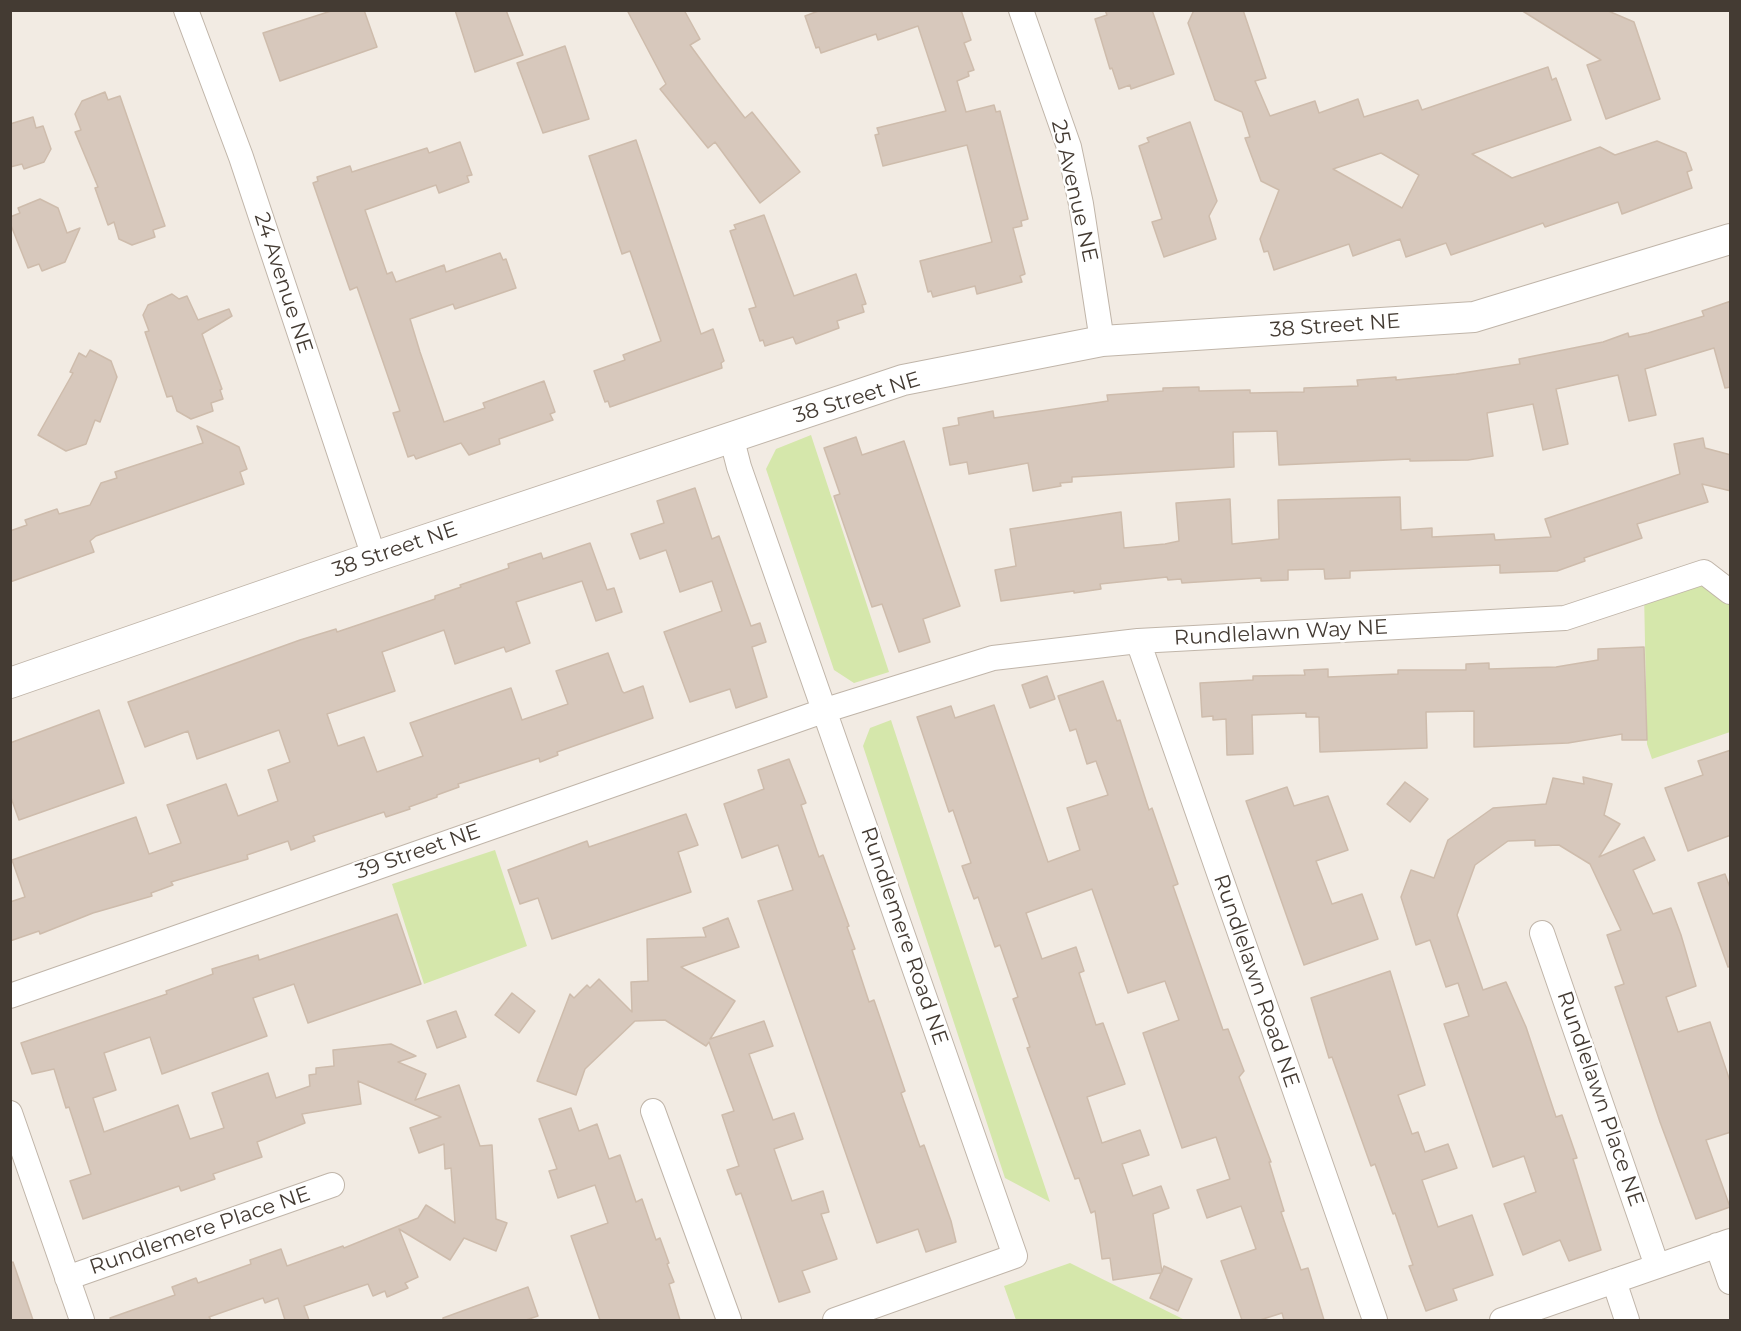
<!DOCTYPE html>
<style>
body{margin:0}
#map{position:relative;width:1741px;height:1331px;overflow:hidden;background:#f2ebe3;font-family:Montserrat,sans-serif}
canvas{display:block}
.frame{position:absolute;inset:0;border:12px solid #443b33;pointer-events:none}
</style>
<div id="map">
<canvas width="1741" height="1331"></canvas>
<div class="frame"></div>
</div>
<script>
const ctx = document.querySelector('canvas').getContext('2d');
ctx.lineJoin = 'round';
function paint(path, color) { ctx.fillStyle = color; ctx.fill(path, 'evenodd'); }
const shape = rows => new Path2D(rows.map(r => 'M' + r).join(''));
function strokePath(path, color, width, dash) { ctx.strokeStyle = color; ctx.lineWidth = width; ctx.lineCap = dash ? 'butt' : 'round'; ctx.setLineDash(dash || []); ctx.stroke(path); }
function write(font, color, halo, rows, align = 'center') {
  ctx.font = font + ' Montserrat,sans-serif'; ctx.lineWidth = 5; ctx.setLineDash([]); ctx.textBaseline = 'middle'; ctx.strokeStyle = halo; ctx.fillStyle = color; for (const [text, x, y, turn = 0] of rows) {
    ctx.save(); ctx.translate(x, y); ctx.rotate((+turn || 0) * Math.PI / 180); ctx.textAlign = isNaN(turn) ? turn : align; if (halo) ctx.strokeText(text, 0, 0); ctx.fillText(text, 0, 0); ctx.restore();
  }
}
paint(shape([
 [811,435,889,672,854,683,834,670,766,469,776,449],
 [1704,572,1730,592,1730,732,1652,759,1647,744,1644,592],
 [891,720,1002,1059,1050,1202,1005,1178,863,746,870,728],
 [495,850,527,946,424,984,392,884],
 [1070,1263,1185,1320,1016,1320,1004,1286]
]), '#d5e7ab');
const building = shape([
 [334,10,364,10,377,47,280,81,263,33,334,10],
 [455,10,506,10,523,55,475,72,455,10],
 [627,10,684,10,700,39,690,45,717,82,745,118,752,112,800,172,760,203,715,142,708,148,660,89,666,84,627,10],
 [821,10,961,10,971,40,964,43,974,70,968,72,969,76,957,81,966,112,994,105,996,112,1000,111,1028,219,1021,221,1022,226,1013,228,1025,274,1020,276,1022,282,977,294,975,286,933,297,931,291,928,292,920,261,992,242,967,145,883,166,875,135,879,134,877,128,946,111,918,26,878,40,876,34,821,53,819,47,816,48,805,16,821,10],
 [1105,10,1152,10,1174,74,1131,89,1130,85,1119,89,1112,68,1110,69,1095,19,1107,15,1105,10],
 [1194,10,1243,10,1266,78,1255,81,1270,116,1315,101,1319,113,1358,99,1364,117,1418,100,1422,110,1548,67,1552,80,1556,78,1571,120,1472,154,1512,178,1600,147,1615,155,1657,141,1686,153,1692,170,1687,172,1692,188,1622,214,1618,202,1545,227,1543,223,1451,255,1446,243,1406,257,1400,239,1353,256,1349,244,1274,270,1268,251,1264,252,1260,239,1279,190,1261,181,1245,138,1250,137,1242,112,1215,100,1188,23,1194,10],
 [1381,153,1419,175,1402,208,1333,169,1381,153],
 [1521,10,1606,10,1634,22,1660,99,1606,119,1587,65,1601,60,1521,10],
 [565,46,589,119,543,133,517,63,565,46],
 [105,92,108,100,120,96,165,226,153,230,155,237,132,245,119,239,114,222,108,225,95,188,98,187,75,132,81,130,75,114,82,101,105,92],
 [33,117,36,128,43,126,51,149,44,162,24,169,22,164,10,167,10,124,33,117],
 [1190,122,1217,201,1209,216,1216,239,1164,257,1152,222,1162,219,1139,146,1149,142,1147,138,1190,122],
 [636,140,701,334,713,329,724,361,721,363,722,368,610,407,608,401,605,402,594,371,625,360,623,355,661,341,630,251,622,254,589,156,636,140],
 [460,142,472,175,467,176,469,182,439,193,436,185,365,210,387,274,392,272,396,282,444,265,446,272,500,253,503,260,506,259,516,288,455,309,453,304,410,319,420,352,444,422,485,408,483,403,544,381,555,412,550,414,553,420,499,439,500,444,469,455,461,443,416,459,414,455,408,457,393,413,400,411,381,356,357,287,350,290,313,183,318,181,317,177,350,166,352,172,427,148,429,153,460,142],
 [40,199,58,208,67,233,80,228,65,262,42,271,39,264,28,268,10,223,10,217,20,213,18,208,40,199],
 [764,215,794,296,856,274,866,304,862,305,864,312,837,321,839,328,796,344,793,337,765,346,763,340,760,341,749,309,756,307,730,231,736,229,734,225,764,215],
 [172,294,179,299,187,296,198,320,229,309,232,316,202,334,222,389,220,390,223,399,211,403,213,411,191,419,177,411,172,396,167,397,145,332,149,331,143,315,148,305,172,294],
 [1731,301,1731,387,1725,388,1714,348,1645,369,1656,415,1629,421,1618,375,1556,389,1568,444,1543,450,1533,404,1487,413,1493,456,1468,460,1410,461,1410,459,1279,465,1277,431,1233,432,1234,467,1072,477,1072,482,1060,483,1061,486,1033,491,1028,463,969,474,967,462,950,465,943,428,959,425,958,418,993,411,994,418,1108,401,1107,395,1163,391,1163,388,1199,387,1199,391,1250,390,1250,393,1304,392,1304,388,1358,386,1357,380,1396,377,1396,380,1456,374,1520,364,1519,359,1603,342,1628,333,1629,337,1648,333,1704,316,1702,311,1731,301],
 [90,350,111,361,117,377,100,422,95,420,86,444,66,451,38,435,73,373,70,372,79,353,86,357,90,350],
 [197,426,239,447,247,469,240,472,244,484,96,536,90,541,94,552,10,582,10,531,27,525,25,520,57,509,59,514,90,505,101,483,117,478,115,472,203,443,197,426],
 [856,437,862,455,904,441,960,606,923,619,930,642,899,652,882,604,872,607,834,496,840,494,824,448,856,437],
 [1703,438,1705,448,1731,455,1731,491,1702,484,1708,502,1637,524,1642,538,1584,558,1585,561,1557,571,1500,573,1500,565,1350,571,1350,578,1325,579,1324,569,1288,570,1288,580,1261,581,1261,578,1182,583,1181,579,1168,580,1167,577,1100,584,1101,589,1074,593,1074,591,1001,601,995,570,1016,566,1010,529,1121,512,1124,548,1165,544,1179,541,1176,503,1230,499,1232,544,1279,539,1278,500,1400,497,1401,530,1432,528,1432,537,1494,534,1495,540,1551,537,1545,519,1680,474,1674,444,1703,438],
 [695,488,712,539,719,536,751,626,760,623,766,642,752,647,767,697,736,708,730,689,690,702,664,632,722,611,712,581,680,592,666,550,640,559,631,534,664,523,657,501,695,488],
 [590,543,607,590,614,588,622,612,596,621,582,581,516,602,530,643,506,652,504,647,455,664,444,630,382,652,395,691,327,714,338,746,364,737,377,772,423,756,410,723,511,688,522,720,568,704,556,671,608,653,622,691,624,693,643,686,653,718,557,752,558,755,540,762,539,758,458,784,459,787,437,795,437,797,409,807,410,809,386,817,384,812,313,836,315,841,291,850,288,841,247,855,248,859,171,882,173,885,151,893,152,896,93,913,40,934,39,931,10,941,10,902,25,897,12,860,136,817,149,854,181,843,167,805,226,784,238,816,278,801,268,770,290,762,279,730,197,759,188,731,145,747,128,702,300,640,336,629,337,632,435,599,435,596,461,587,460,585,509,568,508,564,541,553,543,559,590,543],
 [1644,647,1647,740,1622,740,1622,734,1568,743,1474,747,1474,711,1426,712,1427,748,1320,752,1319,717,1306,717,1306,713,1252,715,1253,754,1227,755,1226,719,1213,720,1213,716,1202,717,1200,683,1253,680,1253,676,1305,675,1304,670,1328,669,1328,677,1398,674,1398,670,1466,670,1466,664,1489,663,1489,669,1556,667,1598,660,1598,649,1644,647],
 [1047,676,1055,699,1030,708,1022,685,1047,676],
 [1103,681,1117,721,1120,720,1149,810,1152,808,1178,884,1173,886,1223,1030,1228,1029,1244,1071,1239,1077,1271,1162,1269,1162,1284,1211,1281,1212,1301,1270,1308,1268,1324,1320,1284,1320,1282,1313,1260,1320,1242,1320,1221,1261,1256,1249,1241,1206,1207,1218,1197,1190,1230,1179,1216,1137,1182,1148,1143,1033,1179,1020,1165,981,1128,993,1092,889,1026,913,1042,959,1076,947,1084,971,1079,973,1096,1025,1103,1023,1125,1084,1087,1097,1102,1143,1140,1130,1149,1155,1122,1164,1133,1196,1161,1186,1169,1208,1153,1214,1162,1272,1164,1266,1192,1279,1178,1311,1150,1298,1161,1273,1113,1280,1110,1258,1102,1259,1095,1211,1091,1213,1079,1178,1075,1179,1027,1048,1030,1047,1013,999,1018,997,1000,945,995,947,978,897,974,899,962,866,971,863,953,810,949,812,917,717,951,706,955,718,994,705,1048,862,1080,850,1067,808,1108,795,1096,761,1087,764,1076,729,1070,731,1058,696,1103,681],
 [99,710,124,783,19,820,10,795,10,743,99,710],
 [1731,750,1731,835,1688,851,1665,788,1703,775,1698,761,1731,750],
 [789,759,806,803,801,805,819,857,823,855,849,926,847,927,855,949,852,950,869,1002,874,1000,905,1091,901,1093,920,1147,924,1145,951,1221,956,1242,926,1252,918,1229,877,1243,758,901,793,890,778,845,742,858,724,804,764,789,758,770,789,759],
 [1583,777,1612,784,1604,815,1620,824,1599,857,1644,837,1655,860,1633,870,1653,914,1671,908,1681,935,1696,986,1666,997,1678,1032,1710,1022,1731,1084,1731,1132,1706,1140,1730,1207,1696,1219,1660,1122,1615,987,1624,984,1607,935,1621,930,1590,864,1559,845,1535,846,1535,840,1508,841,1475,865,1457,915,1483,990,1506,982,1526,1027,1556,1117,1562,1115,1577,1158,1573,1159,1601,1250,1569,1261,1560,1240,1523,1255,1504,1204,1536,1192,1524,1156,1493,1167,1444,1024,1469,1016,1458,983,1446,987,1430,940,1416,945,1401,897,1411,870,1434,878,1448,840,1493,808,1546,804,1553,778,1584,784,1583,777],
 [1405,782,1428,799,1410,822,1387,804,1405,782],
 [1287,787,1294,806,1328,796,1348,850,1316,861,1332,904,1362,894,1378,939,1304,965,1246,801,1287,787],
 [686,814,698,845,678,852,691,892,552,939,538,898,520,904,508,870,587,841,589,847,686,814],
 [1725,874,1731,890,1731,966,1728,967,1698,883,1725,874],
 [397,914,421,984,308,1023,294,984,253,998,267,1036,187,1065,162,1074,150,1037,104,1053,116,1090,93,1098,104,1132,178,1105,190,1139,224,1128,212,1093,268,1073,276,1098,310,1086,309,1075,316,1074,316,1068,334,1066,333,1050,391,1044,416,1056,398,1062,426,1074,415,1100,459,1085,480,1146,492,1145,496,1219,507,1223,496,1251,464,1238,450,1260,399,1229,418,1277,405,1283,408,1288,387,1297,385,1291,373,1296,368,1284,304,1306,309,1320,285,1320,278,1298,265,1303,263,1298,209,1317,211,1320,111,1320,110,1318,175,1295,172,1287,196,1278,198,1283,251,1264,250,1260,281,1249,287,1266,343,1246,344,1248,418,1218,426,1205,455,1223,451,1168,445,1169,444,1144,419,1153,410,1128,441,1117,358,1081,361,1104,302,1114,305,1123,257,1142,262,1157,213,1174,215,1179,181,1191,179,1186,83,1219,70,1181,91,1174,69,1107,66,1108,54,1069,32,1074,21,1043,167,994,166,991,213,974,212,969,258,955,259,960,397,914],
 [728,918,739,947,681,967,735,1001,710,1039,764,1021,773,1046,749,1054,773,1120,794,1113,803,1139,774,1149,792,1201,823,1191,829,1212,821,1214,837,1259,802,1271,810,1292,779,1302,741,1193,736,1195,727,1170,739,1166,722,1115,734,1111,709,1042,706,1046,665,1020,635,1021,585,1069,576,1095,537,1081,570,994,574,998,587,985,590,988,599,979,632,1012,631,982,648,981,647,939,706,937,703,928,728,918],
 [1390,971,1425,1085,1398,1095,1412,1134,1418,1132,1425,1152,1448,1144,1457,1168,1422,1180,1438,1227,1472,1215,1493,1275,1453,1289,1457,1300,1426,1311,1409,1266,1413,1265,1395,1213,1393,1214,1375,1164,1371,1166,1332,1057,1329,1058,1311,998,1390,971],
 [512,993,535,1011,519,1033,495,1015,512,993],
 [456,1011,466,1037,437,1048,427,1021,456,1011],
 [571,1108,579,1131,597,1124,609,1159,620,1155,636,1202,642,1199,656,1240,660,1238,669,1263,667,1264,674,1282,669,1284,680,1320,600,1320,571,1236,608,1223,595,1185,558,1198,549,1171,557,1169,539,1119,571,1108],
 [13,1262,33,1320,10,1320,10,1263,13,1262],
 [528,1287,538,1316,526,1320,443,1320,443,1318,528,1287]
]);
paint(building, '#d7c8bc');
strokePath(building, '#cebcac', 1.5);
const minor = shape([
 [186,10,241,157,374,557],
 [1021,10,1069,147,1081,204,1102,341],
 [731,436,739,467,1015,1256,835,1320],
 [1138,641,1375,1320],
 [1542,933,1657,1266],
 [10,996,826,710,993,658,1138,641,1565,618,1704,572,1730,592],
 [653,1111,729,1320],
 [10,1113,82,1320],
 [1717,1245,1730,1282],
 [67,1278,332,1185],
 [1614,1281,1627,1320],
 [1502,1320,1730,1241]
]);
const tertiary = shape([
 [10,683,374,557,903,380,1102,341,1474,317,1730,239]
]);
strokePath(minor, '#c0b5a9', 26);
strokePath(tertiary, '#c0b5a9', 32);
strokePath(minor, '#fff', 24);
strokePath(tertiary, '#fff', 30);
write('21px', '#443b33', '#fff', [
 ["25 Avenue NE",1074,191,77],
 ["24 Avenue NE",283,283,72],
 ["38 Street NE",1335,326,-4],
 ["38 Street NE",857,398,-17],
 ["38 Street NE",395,550,-19],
 ["Rundlelawn Way NE",1281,633,-3],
 ["39 Street NE",418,852,-19],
 ["Rundlemere Road NE",904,936,71],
 ["Rundlelawn Road NE",1256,981,71],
 ["Rundlelawn Place NE",1600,1099,71],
 ["Rundlemere Place NE",200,1231,-19]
]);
</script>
